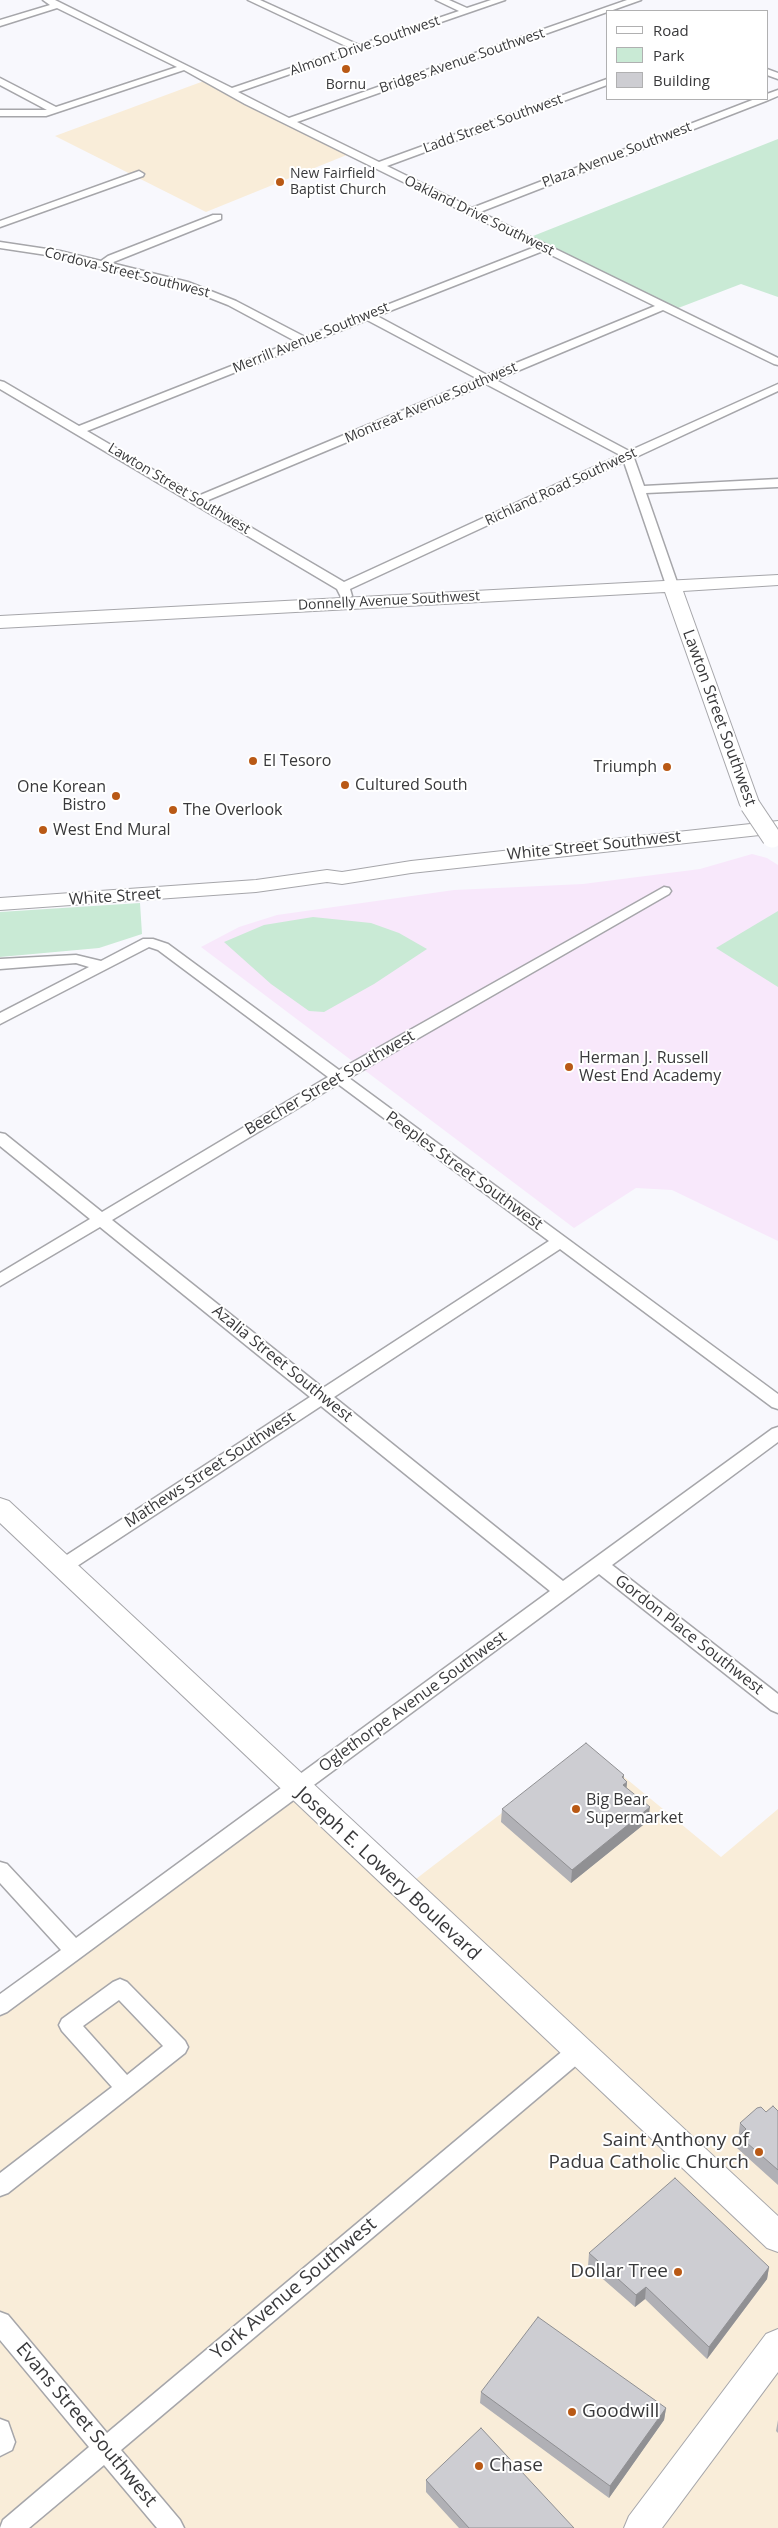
<!DOCTYPE html>
<style>
body{margin:0}
#map{position:relative;width:778px;height:2528px;overflow:hidden;background:#f8f8fd;font-family:"Open Sans",sans-serif}
canvas{display:block}
.legend{position:absolute;left:606px;top:10px;width:162px;height:90px;box-sizing:border-box;background:#fff;border:1px solid #b0b0b1;margin:0;padding:6px 9px;list-style:none;font-size:15px;color:#39393b}
.legend li{display:flex;align-items:center;gap:10px;height:25px}
.legend b{width:25px;border:1px solid #b0b0b1}
</style>
<div id="map">
<canvas width="778" height="2528"></canvas>
<ul class="legend">
<li><b style="height:6px;background:#fff"></b>Road</li>
<li><b style="height:14px;background:#c9ead5"></b>Park</li>
<li><b style="height:14px;background:#cdcdd2"></b>Building</li>
</ul>
</div>
<script>
const ctx = document.querySelector('canvas').getContext('2d');
ctx.lineJoin = 'round';
function paint(path, color) { ctx.fillStyle = color; ctx.fill(path, 'evenodd'); }
const shape = rows => new Path2D(rows.map(r => 'M' + r).join(''));
function strokePath(path, color, width, dash) { ctx.strokeStyle = color; ctx.lineWidth = width; ctx.lineCap = dash ? 'butt' : 'round'; ctx.setLineDash(dash || []); ctx.stroke(path); }
function write(font, color, halo, rows, align = 'center') {
  ctx.font = font + ' "Open Sans",sans-serif'; ctx.lineWidth = 4; ctx.setLineDash([]); ctx.textBaseline = 'middle'; ctx.strokeStyle = halo; ctx.fillStyle = color; for (const [text, x, y, turn = 0] of rows) {
    ctx.save(); ctx.translate(x, y); ctx.rotate((+turn || 0) * Math.PI / 180); ctx.textAlign = isNaN(turn) ? turn : align; if (halo) ctx.strokeText(text, 0, 0); ctx.fillText(text, 0, 0); ctx.restore();
  }
}
paint(shape([
 [212,78,354,152,206,212,55,136],
 [588,1747,721,1857,778,1809,778,2528,0,2528,0,1999,305,1778,412,1882]
]), '#f9edd9');
paint(shape([
 [752,854,767,858,778,865,778,1241,672,1190,636,1188,574,1228,201,947,239,927,277,915,454,890,583,884,700,869]
]), '#f8e8fb');
paint(shape([
 [778,139,778,297,741,284,673,310,528,238],
 [140,903,142,934,99,948,0,957,0,912],
 [778,911,778,987,716,948],
 [313,917,371,923,399,933,427,949,374,984,324,1012,309,1011,271,984,224,942,264,925]
]), '#c9ead5');
const street = shape([
 [43,0,55,0,232,88,350,48,248,0,260,0,359,45,459,11,436,0,449,0,467,8,491,0,505,0,238,92,289,118,627,0,641,0,297,122,379,162,607,79,607,85,387,166,472,208,755,99,767,99,767,94,778,90,778,96,766,101,480,212,778,358,778,365,774,364,663,310,496,380,629,451,778,384,778,391,634,458,644,486,778,479,778,487,646,493,678,585,676,588,668,588,666,585,624,462,350,589,352,596,346,600,342,599,337,589,0,389,0,381,4,382,79,426,295,341,228,305,180,286,60,257,0,248,0,242,60,251,101,261,108,256,213,215,221,215,221,219,111,263,188,282,236,301,305,337,535,247,245,104,184,70,46,116,0,116,0,110,47,110,0,85,0,78,56,107,177,67,57,8,0,26,0,20,50,5,43,0],
 [543,251,655,306,487,375,377,316,543,251],
 [367,320,478,379,198,496,87,431,367,320],
 [486,384,620,455,344,582,206,501,486,384],
 [767,69,778,73,778,79,767,75,767,69],
 [139,171,144,174,143,176,0,227,0,221,139,171],
 [664,887,669,888,671,891,669,894,349,1078,778,1394,778,1409,772,1407,560,1249,334,1397,563,1581,772,1429,778,1427,778,1442,612,1565,778,1694,778,1713,771,1710,599,1574,7,2012,0,2015,0,1994,61,1950,0,1883,0,1862,7,1864,76,1938,550,1591,321,1406,68,1572,62,1574,56,1572,53,1567,56,1562,310,1397,100,1227,0,1286,0,1273,90,1219,0,1146,0,1133,5,1134,102,1212,328,1077,158,950,149,947,0,1024,0,1013,89,967,76,963,0,969,0,959,76,955,101,961,143,939,153,939,168,944,339,1070,664,887],
 [338,1084,549,1241,323,1388,112,1220,338,1084],
 [120,1979,127,1982,185,2041,188,2047,185,2053,8,2193,0,2196,0,2173,112,2087,62,2031,59,2025,62,2019,113,1982,120,1979],
 [119,2000,163,2046,127,2075,83,2026,119,2000],
 [578,2042,585,2044,588,2051,585,2058,121,2450,180,2520,184,2528,157,2528,104,2465,29,2528,0,2528,3,2520,89,2447,0,2340,0,2312,8,2315,107,2433,571,2044,578,2042],
 [0,2419,8,2422,15,2442,12,2450,0,2456,0,2419]
]);
const secondary = shape([
 [778,575,778,585,683,591,760,805,757,809,750,811,743,809,740,805,665,592,0,628,0,616,778,575],
 [778,821,778,833,411,873,342,884,327,882,256,892,0,910,0,898,256,880,327,870,342,872,411,861,778,821],
 [0,1498,9,1501,778,2216,778,2252,767,2248,0,1523,0,1498],
 [778,2329,778,2372,662,2528,624,2528,629,2516,766,2334,778,2329]
]);
strokePath(street, '#a6a6aa', 3);
strokePath(secondary, '#a6a6aa', 2);
paint(street, '#fff');
paint(secondary, '#fff');
const secondaryBridge = shape([
 [750,805,772,838]
]);
strokePath(secondaryBridge, '#a6a6aa', 21, []);
strokePath(secondaryBridge, '#fff', 19);
paint(shape([
 [624,1779,627,1782,626,1788,648,1821,571,1883,501,1822,502,1809],
 [778,2111,778,2185,737,2148,740,2123,766,2112],
 [589,2253,769,2267,767,2279,707,2359,645,2299,635,2307,588,2266],
 [481,2392,666,2408,664,2420,609,2498,480,2403],
 [778,2420,778,2433,776,2431],
 [426,2480,574,2528,459,2528,426,2492]
]), '#b0b0b5');
paint(shape([
 [624,1775,623,1785,627,1782,626,1795,621,1798,622,1777],
 [650,1807,648,1821,571,1883,572,1870],
 [769,2267,767,2279,707,2359,709,2347],
 [646,2287,645,2299,635,2307,636,2295],
 [666,2408,664,2420,609,2498,610,2486]
]), '#909093');
const building = shape([
 [586,1743,624,1775,622,1777,627,1782,623,1785,650,1807,572,1870,502,1809,586,1743],
 [773,2106,778,2111,778,2170,739,2136,746,2129,740,2123,757,2108,761,2107,766,2112,773,2106],
 [675,2178,769,2267,709,2347,646,2287,636,2295,589,2253,675,2178],
 [538,2317,666,2408,610,2486,481,2392,538,2317],
 [481,2428,574,2528,469,2528,426,2480,481,2428]
]);
paint(building, '#cdcdd2');
strokePath(building, '#909093', 1);
for (const [x, y, r, color] of [
 [346,69,5,"#b95915"],
 [280,182,5,"#b95915"],
 [253,761,5,"#b95915"],
 [667,767,5,"#b95915"],
 [345,785,5,"#b95915"],
 [116,796,5,"#b95915"],
 [173,810,5,"#b95915"],
 [43,830,5,"#b95915"],
 [569,1067,5,"#b95915"],
 [576,1809,5,"#b95915"],
 [759,2152,5,"#b95915"],
 [678,2272,5,"#b95915"],
 [572,2412,5,"#b95915"],
 [479,2466,5,"#b95915"]
]) { const dot = new Path2D(); dot.arc(x, y, r, 0, 2 * Math.PI); ctx.fillStyle = color; ctx.fill(dot); strokePath(dot, '#fff', 2); }
write('14px', '#39393b', '#fff', [
 ["Almont Drive Southwest",365,46,-19],
 ["Bridges Avenue Southwest",462,61,-19],
 ["Ladd Street Southwest",493,124,-20],
 ["Plaza Avenue Southwest",617,155,-21],
 ["Oakland Drive Southwest",479,216,26],
 ["Cordova Street Southwest",127,273,14],
 ["Merrill Avenue Southwest",311,338,-22],
 ["Montreat Avenue Southwest",431,403,-23],
 ["Richland Road Southwest",561,487,-25],
 ["Lawton Street Southwest",179,489,31],
 ["Donnelly Avenue Southwest",389,601,-3]
]);
write('14px', '#39393b', '#fff', [
 ["Bornu",346,85],
 ["New Fairfield",290,174,"left"],
 ["Baptist Church",290,190,"left"]
]);
write('16px', '#39393b', '#fff', [
 ["Lawton Street Southwest",719,718,70],
 ["White Street Southwest",594,846,-6],
 ["White Street",115,897,-4],
 ["Beecher Street Southwest",330,1083,-30],
 ["Peeples Street Southwest",464,1171,36],
 ["Azalia Street Southwest",282,1364,39],
 ["Mathews Street Southwest",210,1470,-33],
 ["Gordon Place Southwest",689,1635,38],
 ["Oglethorpe Avenue Southwest",413,1702,-36]
]);
write('16px', '#39393b', '#fff', [
 ["El Tesoro",263,761],
 ["Triumph",657,767,"right"],
 ["Cultured South",355,785],
 ["One Korean",106,787,"right"],
 ["Bistro",106,805,"right"],
 ["The Overlook",183,810],
 ["West End Mural",53,830],
 ["Herman J. Russell",579,1058],
 ["West End Academy",579,1076],
 ["Big Bear",586,1800],
 ["Supermarket",586,1818]
], 'left');
write('19px', '#39393b', '#fff', [
 ["Joseph E. Lowery Boulevard",388,1874,43],
 ["York Avenue Southwest",294,2289,-40],
 ["Evans Street Southwest",86,2425,50]
]);
write('19px', '#39393b', '#fff', [
 ["Saint Anthony of",749,2141],
 ["Padua Catholic Church",749,2163],
 ["Dollar Tree",668,2272],
 ["Goodwill",582,2412,"left"],
 ["Chase",489,2466,"left"]
], 'right');
</script>
